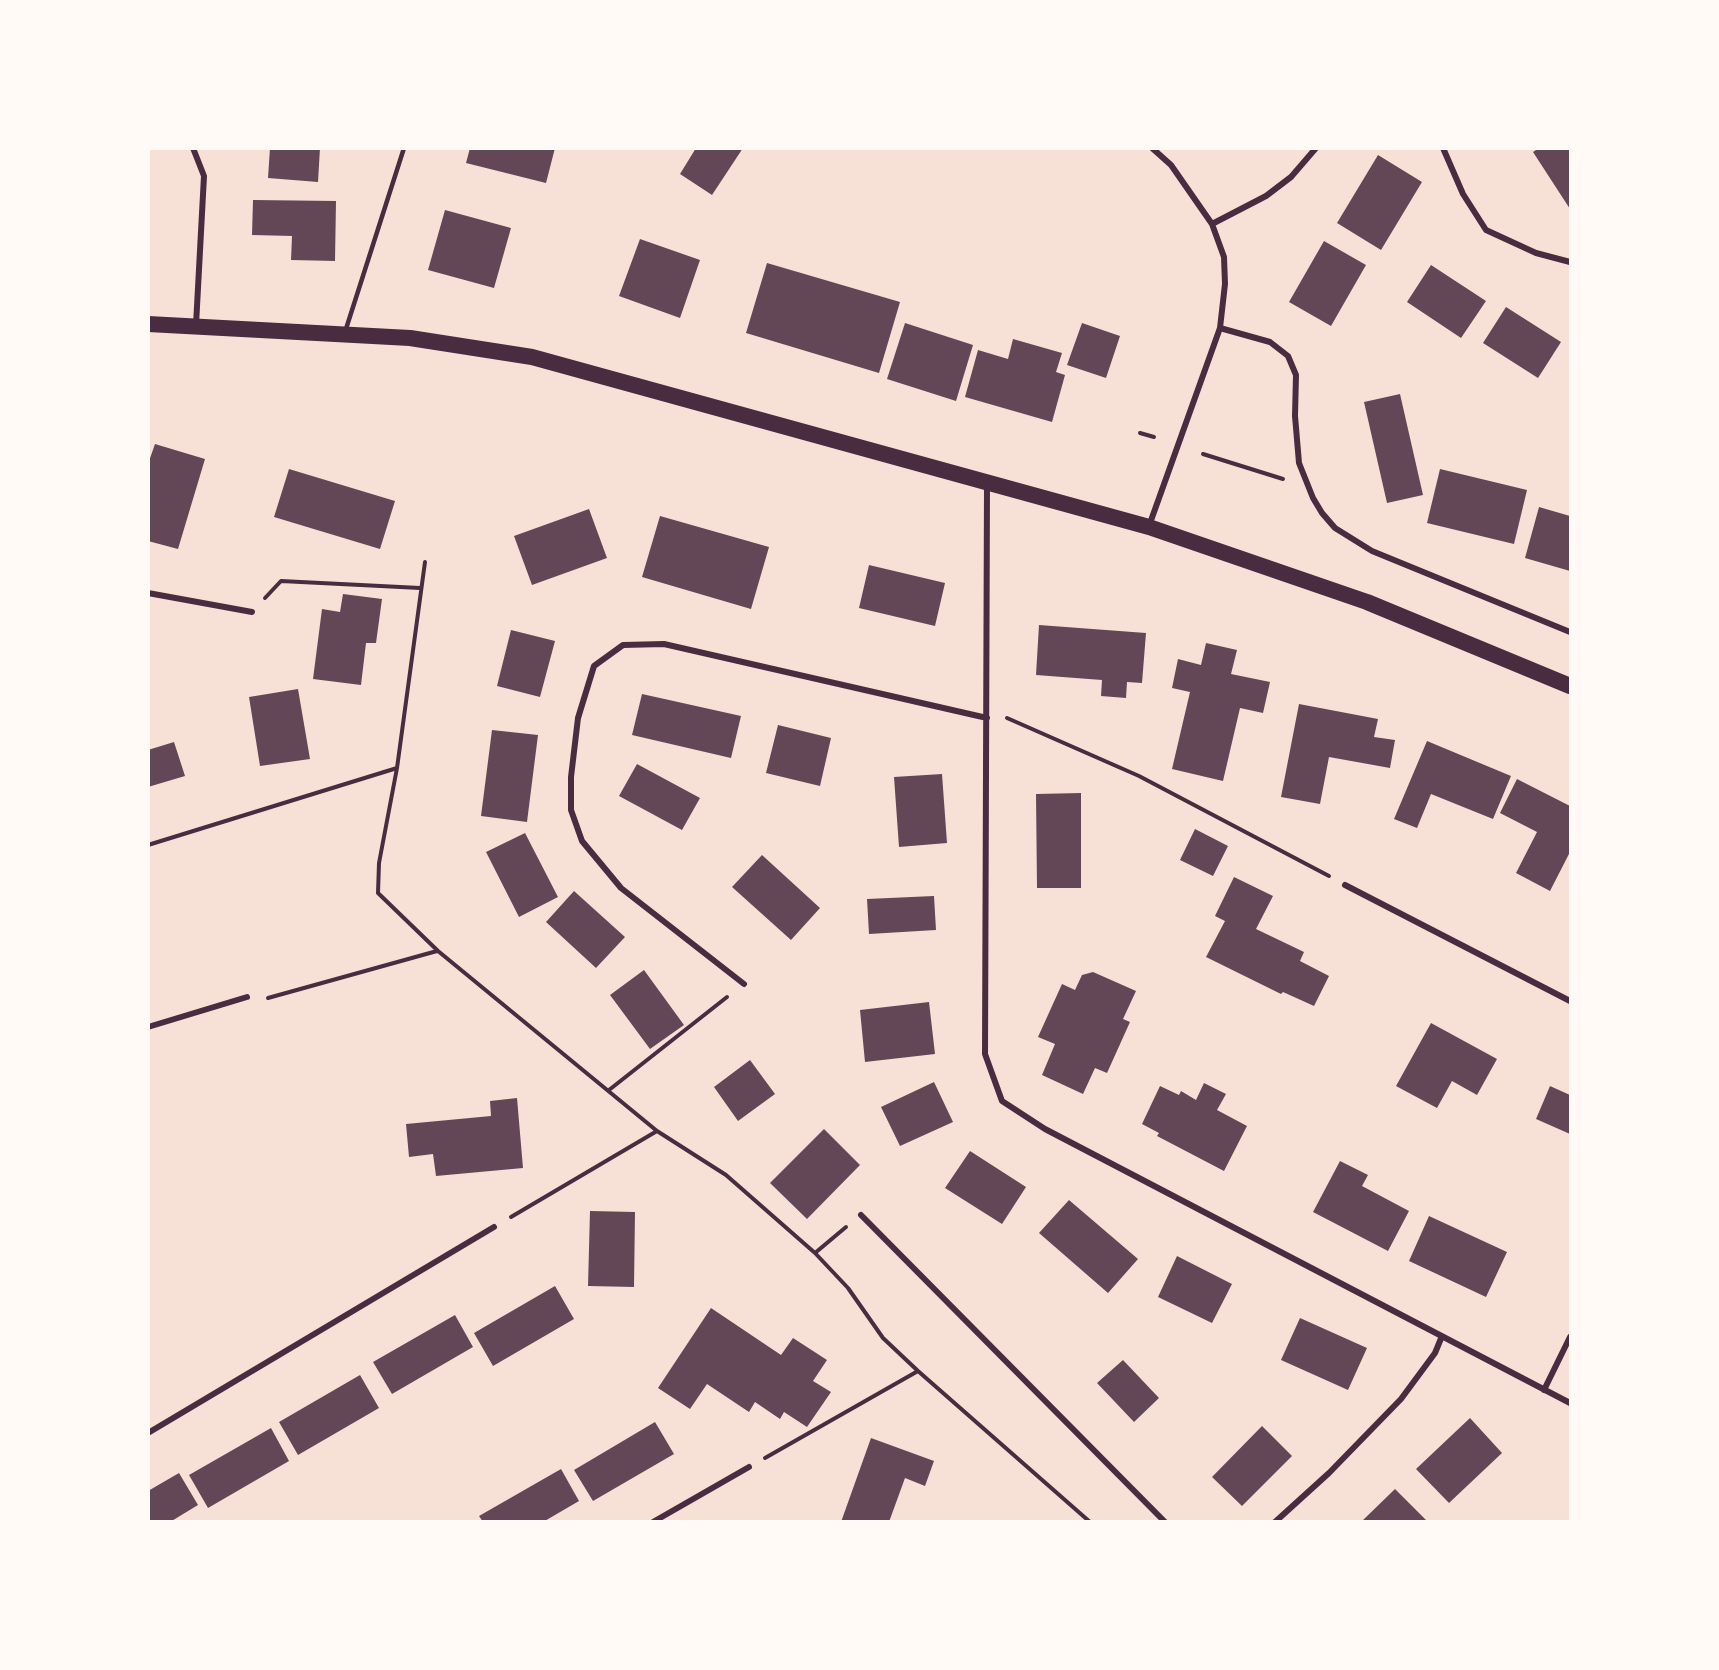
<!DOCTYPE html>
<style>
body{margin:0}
#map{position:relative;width:1719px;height:1670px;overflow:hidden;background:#f7e1d7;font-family:Overpass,sans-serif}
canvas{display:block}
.frame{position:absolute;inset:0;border:150px solid #fffaf5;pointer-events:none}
</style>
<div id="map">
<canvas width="1719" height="1670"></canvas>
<div class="frame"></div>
</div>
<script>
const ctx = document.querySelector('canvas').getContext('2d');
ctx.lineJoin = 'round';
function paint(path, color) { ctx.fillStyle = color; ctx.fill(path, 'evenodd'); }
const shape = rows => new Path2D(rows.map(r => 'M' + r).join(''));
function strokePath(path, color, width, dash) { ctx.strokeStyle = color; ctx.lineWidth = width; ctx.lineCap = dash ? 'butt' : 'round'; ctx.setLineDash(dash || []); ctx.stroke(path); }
paint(shape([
 [270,148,320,148,318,182,268,178],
 [470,148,555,148,546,183,466,163],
 [696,148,743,148,712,195,680,174],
 [1539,148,1570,148,1570,209,1533,152],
 [1378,155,1422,182,1381,250,1337,223],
 [253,200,336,201,335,261,291,260,292,236,252,235],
 [445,210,511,228,494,288,428,270],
 [640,239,700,260,680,318,619,296],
 [1324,241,1366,265,1331,326,1289,302],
 [767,263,900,302,879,373,746,333],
 [1431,265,1486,301,1461,338,1407,302],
 [1506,307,1561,342,1538,378,1483,343],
 [905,323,973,345,956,401,887,379],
 [1082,323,1120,336,1106,378,1067,365],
 [1013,339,1062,353,1056,372,1065,375,1052,422,965,397,978,350,1008,359],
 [1400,394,1423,495,1387,503,1364,402],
 [155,444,205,459,178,549,148,541,148,464],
 [289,469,395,501,380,549,274,517],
 [1440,469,1527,490,1514,544,1427,523],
 [1539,507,1570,516,1570,571,1525,558],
 [589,509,607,558,532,585,514,536],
 [660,516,769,547,751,609,642,577],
 [869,565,945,583,935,626,859,608],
 [343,594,382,599,376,643,366,643,361,685,313,679,322,609,340,612],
 [1039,625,1146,633,1142,683,1127,682,1126,698,1101,696,1102,680,1036,675],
 [511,630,555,641,540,697,497,686],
 [1206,643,1237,650,1231,674,1270,682,1263,713,1240,708,1223,781,1172,769,1190,692,1172,688,1178,659,1201,665],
 [298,689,310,759,260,766,249,697],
 [642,694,741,716,731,758,632,735],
 [1299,704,1378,719,1374,737,1395,740,1390,768,1329,757,1320,804,1281,797],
 [778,725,831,738,820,786,766,773],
 [492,730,538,735,527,822,481,816],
 [1427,741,1511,776,1493,819,1431,794,1417,828,1394,819],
 [174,742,185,776,148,787,148,750],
 [637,764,700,798,682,830,619,796],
 [942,774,947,843,899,847,894,777],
 [1517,779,1570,806,1570,852,1550,891,1516,873,1537,832,1500,813],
 [1081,793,1081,888,1037,888,1036,794],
 [1195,829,1228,846,1213,876,1180,860],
 [525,833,558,897,519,917,486,852],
 [762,855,820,908,791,940,732,887],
 [1234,877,1273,896,1256,929,1304,952,1300,961,1329,976,1314,1006,1283,992,1281,994,1206,957,1225,921,1215,916],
 [574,891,625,937,596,968,546,922],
 [934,896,936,930,869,934,867,899],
 [644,970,684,1025,650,1049,610,995],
 [1093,972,1136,991,1123,1019,1130,1022,1107,1073,1095,1068,1083,1094,1042,1075,1055,1044,1038,1037,1062,984,1075,990,1082,975],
 [929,1002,935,1054,865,1062,860,1010],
 [1431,1023,1497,1059,1477,1095,1452,1081,1437,1108,1396,1086],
 [750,1060,775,1094,738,1121,714,1087],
 [934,1082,953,1122,900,1146,881,1107],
 [1204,1083,1226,1094,1217,1110,1247,1126,1224,1171,1157,1136,1159,1133,1142,1124,1160,1086,1179,1095,1181,1091,1196,1100],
 [1550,1086,1570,1095,1570,1134,1536,1119],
 [517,1098,523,1168,436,1176,433,1154,409,1157,406,1124,491,1116,490,1101],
 [824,1129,860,1165,807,1219,770,1183],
 [970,1151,1026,1187,1002,1224,945,1188],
 [1340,1161,1368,1175,1362,1186,1409,1211,1388,1251,1313,1212],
 [1069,1200,1138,1259,1108,1293,1039,1233],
 [590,1211,635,1212,634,1287,588,1286],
 [1429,1216,1507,1252,1486,1297,1409,1261],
 [1177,1256,1232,1284,1212,1323,1158,1297],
 [555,1286,574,1319,493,1366,474,1333],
 [711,1308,781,1355,793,1338,827,1360,813,1381,831,1392,807,1427,784,1412,780,1419,755,1402,749,1412,707,1384,690,1409,658,1388],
 [455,1315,473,1347,392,1394,373,1362],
 [1300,1318,1367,1348,1348,1390,1281,1360],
 [1123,1360,1159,1398,1134,1422,1097,1383],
 [360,1375,379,1408,298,1455,279,1422],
 [1470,1418,1502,1453,1449,1503,1416,1469],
 [655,1422,674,1454,593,1501,574,1470],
 [1262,1426,1292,1456,1242,1506,1212,1477],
 [271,1428,289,1461,208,1508,189,1475],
 [871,1438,934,1461,925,1486,905,1478,889,1522,841,1522],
 [561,1469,579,1501,543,1522,483,1522,479,1516],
 [179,1473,198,1505,170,1522,148,1522,148,1491],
 [1395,1489,1428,1522,1361,1522]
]), '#644757');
strokePath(shape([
 [1140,433,1154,437],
 [1203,454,1283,479],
 [425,562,397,768,379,863,378,893,438,951,657,1131,726,1175,815,1253,848,1288,883,1338,918,1371,1090,1522],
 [265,598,281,581,420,588],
 [1007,718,1139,776,1329,876],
 [148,845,397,768],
 [268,998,437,951],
 [609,1090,727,997],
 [511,1217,657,1131],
 [815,1253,846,1227],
 [765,1458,918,1371]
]), '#4a2c40', 4);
strokePath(shape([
 [345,332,404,148]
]), '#4a2c40', 4.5);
strokePath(shape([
 [193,148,204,176,196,325],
 [1443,148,1463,194,1486,230,1536,253,1570,262],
 [1212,224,1266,196,1291,177,1316,148],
 [1220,328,1270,342,1288,356,1296,375,1295,416,1299,463,1313,498,1322,513,1335,528,1372,551,1570,632],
 [987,484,985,1054,1002,1101,1045,1129,1570,1403],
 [1149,526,1220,328,1225,284,1224,257,1212,224,1171,165,1152,148],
 [148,593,252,612],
 [1345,885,1570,1001],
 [744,984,621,888,582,841,571,810,571,777,578,718,594,666,623,645,664,644,987,718],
 [148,1027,247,997],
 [861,1215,1165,1522],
 [1544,1390,1570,1337],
 [148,1433,494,1227],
 [653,1522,749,1467],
 [1275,1522,1329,1473,1401,1399,1435,1353,1442,1336]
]), '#4a2c40', 6);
strokePath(shape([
 [148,324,410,338,532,357,1149,527,1367,602,1570,686]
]), '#4a2c40', 16);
</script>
